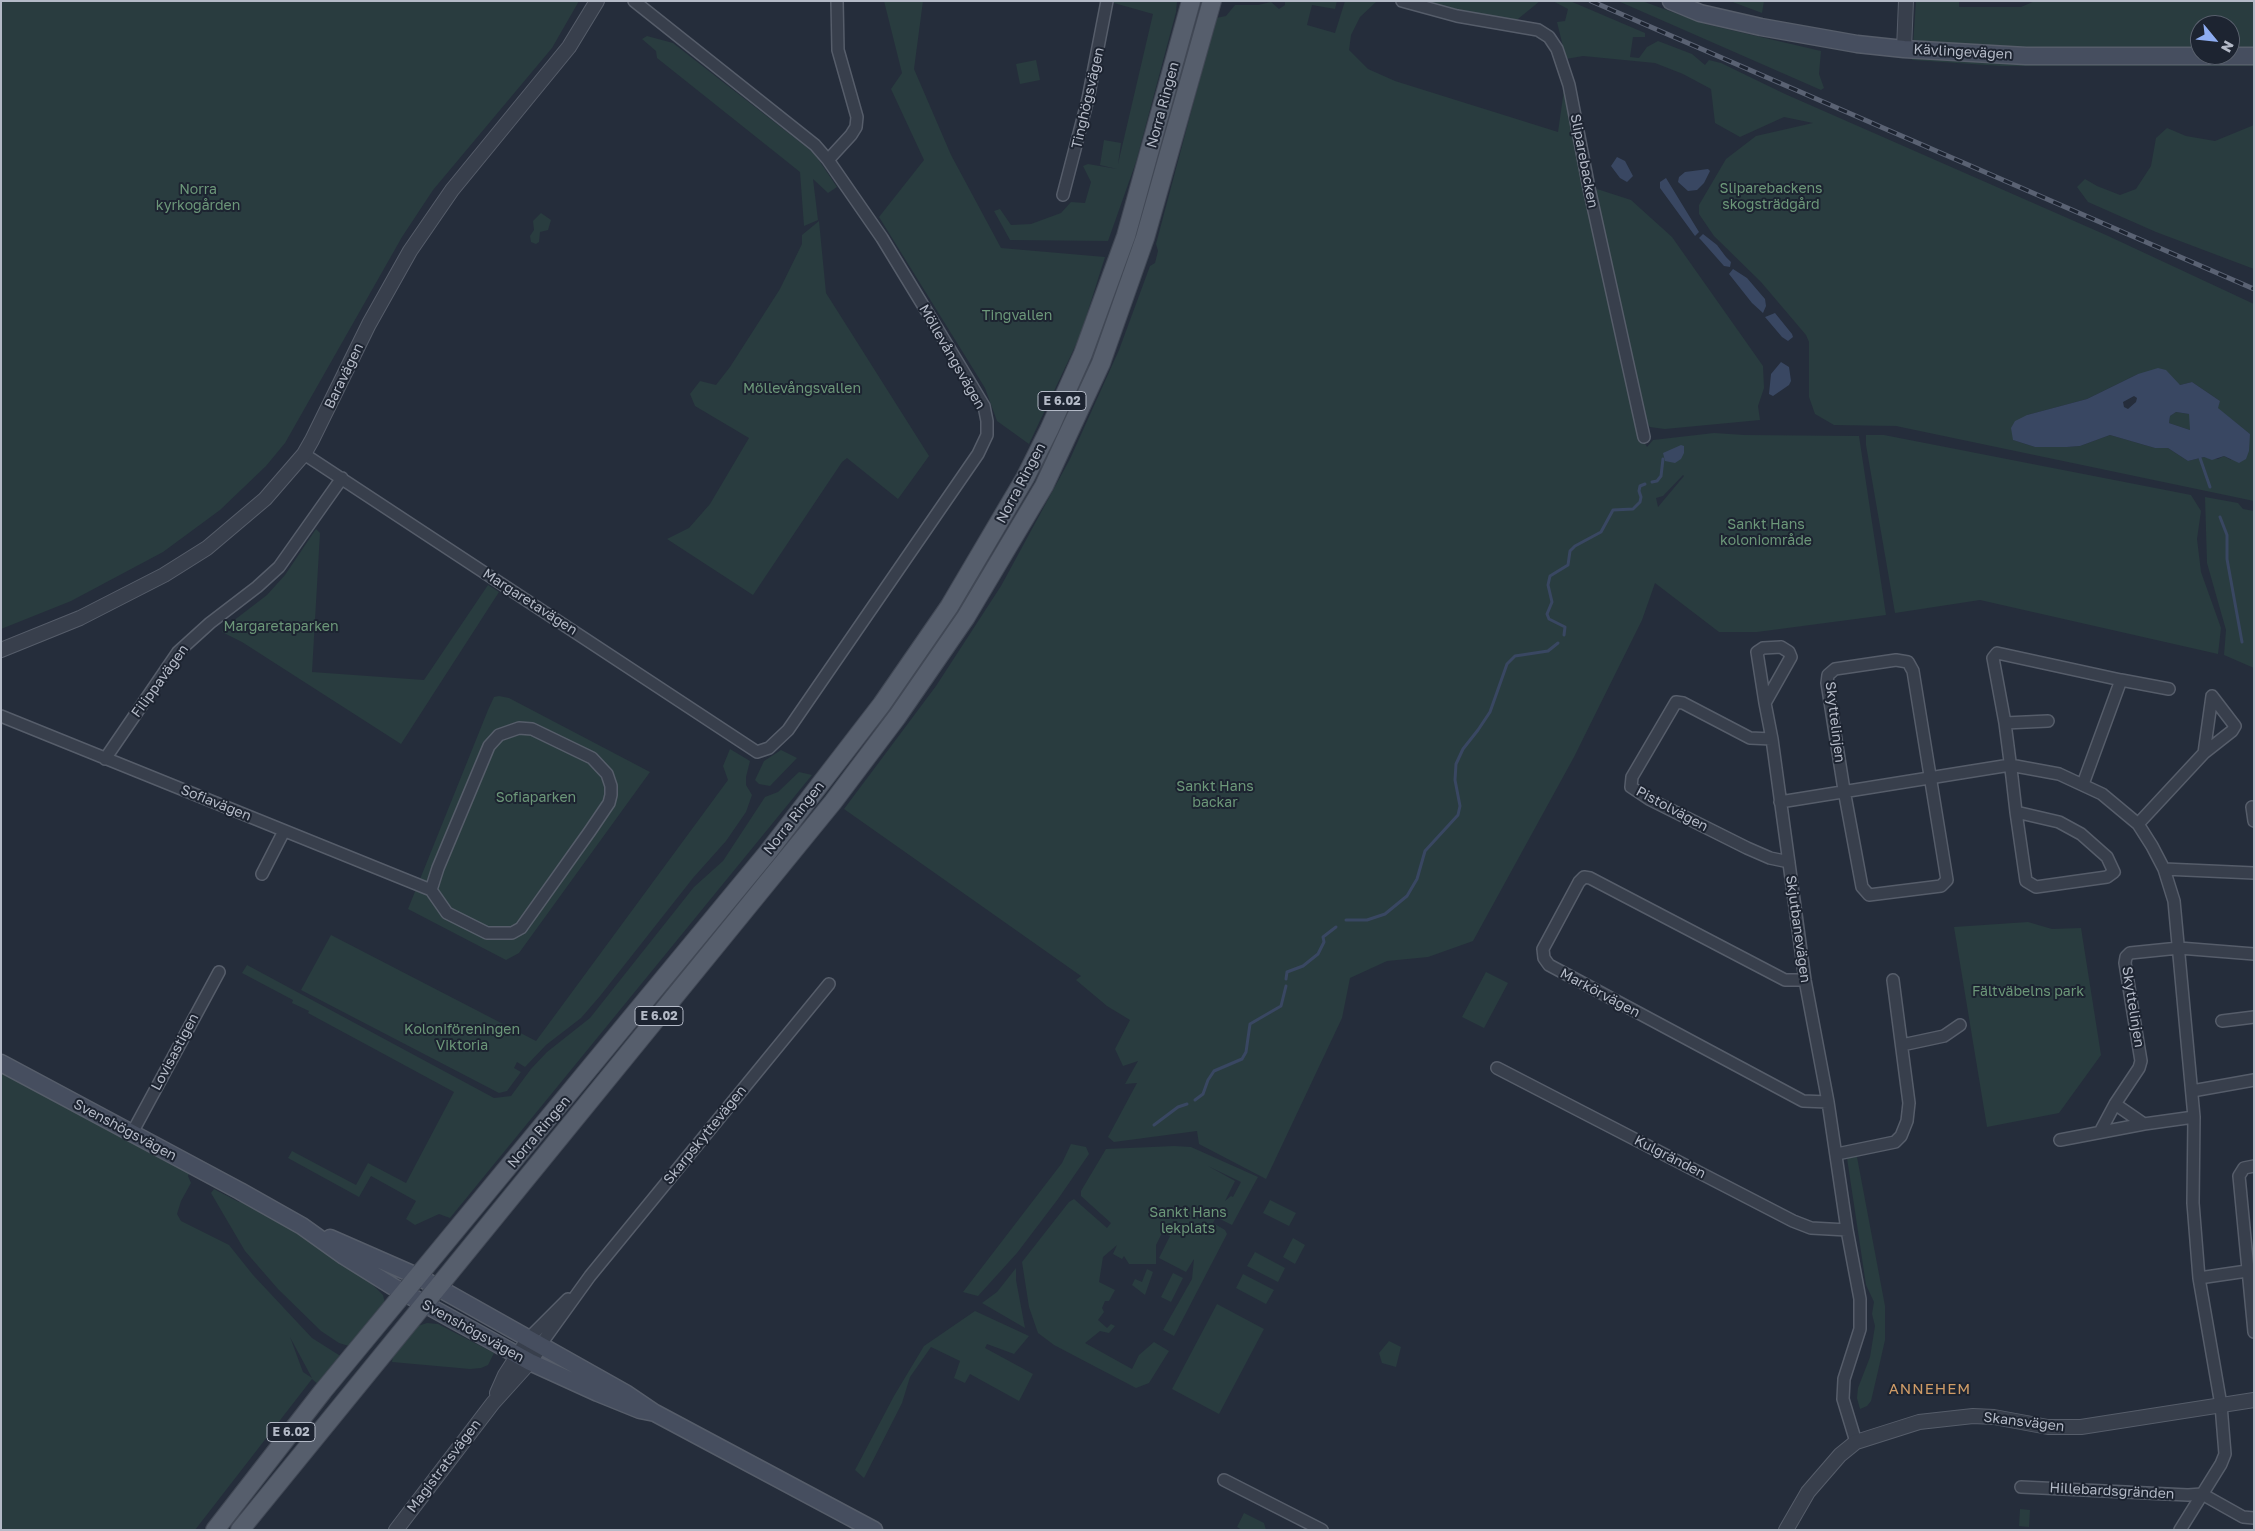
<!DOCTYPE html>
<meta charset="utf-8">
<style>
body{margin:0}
#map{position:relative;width:2255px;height:1531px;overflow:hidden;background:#252d3b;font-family:"Golos Text",sans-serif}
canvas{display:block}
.frame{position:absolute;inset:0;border:2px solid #b4bac7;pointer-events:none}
.north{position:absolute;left:2190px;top:15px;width:50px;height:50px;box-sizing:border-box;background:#1d2431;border:1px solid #59606d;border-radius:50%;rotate:118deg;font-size:14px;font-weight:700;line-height:20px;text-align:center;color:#b4bac7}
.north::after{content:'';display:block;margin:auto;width:18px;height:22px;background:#8eadf2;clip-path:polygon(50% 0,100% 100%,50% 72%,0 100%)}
</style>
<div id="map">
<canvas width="2255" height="1531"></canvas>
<div class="frame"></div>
<div class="north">N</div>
</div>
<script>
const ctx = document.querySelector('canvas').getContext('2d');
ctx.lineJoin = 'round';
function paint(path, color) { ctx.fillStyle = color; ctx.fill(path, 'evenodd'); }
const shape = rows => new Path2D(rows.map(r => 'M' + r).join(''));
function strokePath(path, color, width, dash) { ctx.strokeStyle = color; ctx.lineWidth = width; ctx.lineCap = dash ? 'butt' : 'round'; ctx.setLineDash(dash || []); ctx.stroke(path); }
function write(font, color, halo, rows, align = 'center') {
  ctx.font = font + ' "Golos Text",sans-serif'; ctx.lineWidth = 4; ctx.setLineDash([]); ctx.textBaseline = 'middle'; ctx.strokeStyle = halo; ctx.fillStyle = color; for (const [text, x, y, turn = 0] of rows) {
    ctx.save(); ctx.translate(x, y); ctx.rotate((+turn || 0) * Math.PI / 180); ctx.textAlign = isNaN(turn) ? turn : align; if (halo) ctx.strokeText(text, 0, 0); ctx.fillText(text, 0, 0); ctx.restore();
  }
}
paint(shape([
 [1,1,579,1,552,48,433,190,402,237,285,443,266,466,220,510,163,552,71,601,1,629],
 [884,1,923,1,914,69,951,155,1001,248,1105,257,1080,336,1029,444,997,421,985,388,879,217,924,160,891,89,902,73],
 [1114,1,1177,1,1176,12,1136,162,1108,241,1010,240,994,211,1000,209,1011,225,1031,224,1061,213,1071,202,1085,203,1091,182,1083,166,1088,164,1117,169,1100,165,1104,140,1121,143,1118,164,1153,14,1114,3],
 [1285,1,1337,1,1335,9,1312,5,1307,25,1335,33,1345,1,1376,2,1360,17,1351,35,1349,50,1368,69,1395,81,1558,132,1564,90,1566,90,1622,364,1641,436,1647,447,1653,440,1714,433,1744,435,1859,436,1886,615,1757,632,1719,632,1655,583,1642,620,1574,757,1473,941,1428,957,1387,961,1350,978,1342,1018,1266,1179,1199,1144,1197,1131,1114,1142,1108,1137,1137,1083,1125,1084,1138,1061,1123,1066,1115,1049,1130,1020,1107,1006,1076,980,1081,976,844,809,936,686,1001,586,1070,459,1119,350,1150,266,1155,263,1158,251,1156,244,1216,18,1226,16,1235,5,1258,5,1271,2,1279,9,1285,5],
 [1683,475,1684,476,1658,507,1656,498,1663,496],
 [1424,1,1540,1,1513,23],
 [1553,1,1570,1,1645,33,1645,37,1633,37,1630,57,1639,58,1647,47,1658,41,1692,54,1705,65,1709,60,1721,63,1785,94,2106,235,2254,304,2254,501,1896,426,1834,425,1815,414,1809,397,1809,342,1806,335,1761,282,1714,236,1699,214,1699,205,1726,159,1756,136,1813,123,1784,117,1740,137,1715,123,1711,89,1683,74,1655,63,1583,56,1566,59,1557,22,1565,21,1568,9],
 [2138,374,2180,385,2192,382,2220,401,2217,408,2250,434,2231,460,2224,456,2218,459,2204,457,2188,461,2168,448,2155,448,2110,435,2080,446,2067,447,2035,447,2013,440,2027,415,2087,399],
 [1618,1,1642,1,1705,24,1821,51,1819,74,1824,88,1821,90],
 [1730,1,1764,1,1762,13],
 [1916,1,1959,1,1959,7,2021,7,2035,1,2254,1,2254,66,2001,66,1912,60],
 [2200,25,2230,25,2230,55,2200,55],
 [647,36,673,43,814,153,837,187,828,193,813,179,818,220,804,226,800,172,657,58,656,51,642,39],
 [1036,60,1040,80,1020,84,1016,64],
 [2254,125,2254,269,2156,232,2088,202,2077,187,2085,179,2097,186,2120,195,2136,189,2151,166,2156,138,2167,128,2186,136,2215,141],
 [1597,189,1631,200,1672,237,1763,366,1764,388,1758,406,1760,420,1665,429,1650,427,1646,421,1597,199],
 [541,213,551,220,548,230,540,232,539,242,536,244,531,242,530,236,534,230,533,221],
 [819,221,826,293,929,456,898,499,847,458,842,462,753,595,667,539,689,528,710,504,749,438,695,406,690,394,700,381,716,385,730,367,780,289,802,244,802,235],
 [2176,412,2189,414,2192,422,2190,430,2169,423,2170,416],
 [1866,435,1884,435,2191,495,2201,511,2197,539,2201,572,2221,628,2218,654,1980,600,1895,613,1866,445],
 [2205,497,2238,503,2243,509,2254,511,2254,668,2224,655,2226,630,2207,563],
 [316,529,320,533,312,672,424,680,488,585,499,592,401,744,242,642,222,632,224,628,267,595,285,575],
 [499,696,509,698,650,772,519,953,506,960,408,909,488,710,494,697],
 [730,749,750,761,746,777,746,785,752,795,746,812,726,841,693,878,600,996,581,1018,546,1045,525,1067,517,1062,514,1068,521,1072,507,1091,499,1093,301,990,331,935,536,1041,728,780,723,766],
 [781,750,797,758,770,786,759,784,755,780,764,761],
 [799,772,812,775,450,1218,439,1214,415,1225,406,1219,416,1201,371,1176,359,1197,288,1158,292,1151,356,1185,368,1163,406,1183,454,1092,308,1013,309,1011,292,1003,293,1000,242,973,247,965,494,1098,511,1096,531,1069,547,1052,590,1018,694,887,723,861,765,797,778,792],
 [2028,922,2052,929,2081,928,2101,1055,2059,1113,1987,1127,1954,927],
 [1486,972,1508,983,1484,1028,1462,1017],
 [1,1063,192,1165,188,1176,191,1183,181,1201,177,1214,181,1221,229,1245,253,1275,312,1338,342,1357,321,1387,312,1379,195,1530,1,1530],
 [290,1337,312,1378,303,1372],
 [1071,1144,1086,1147,1089,1154,1058,1199,1017,1253,978,1296,963,1292,1062,1163],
 [1174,1146,1191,1147,1258,1177,1232,1225,1216,1217,1213,1223,1225,1230,1227,1234,1174,1336,1163,1330,1192,1279,1194,1259,1186,1272,1159,1258,1170,1236,1162,1233,1156,1245,1156,1264,1129,1264,1124,1256,1122,1259,1113,1254,1117,1245,1103,1257,1099,1282,1115,1290,1109,1301,1105,1301,1102,1308,1104,1312,1098,1320,1107,1328,1111,1324,1115,1326,1109,1333,1100,1331,1085,1343,1132,1369,1139,1355,1154,1342,1169,1351,1149,1383,1136,1388,1054,1345,1038,1333,1029,1307,1022,1262,1069,1202,1074,1199,1107,1228,1111,1223,1081,1196,1081,1191,1106,1149],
 [1208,1166,1241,1182,1233,1197,1231,1196,1225,1201,1235,1181],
 [1857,1157,1885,1306,1885,1340,1878,1371,1871,1401,1867,1406,1860,1409,1857,1398,1858,1388,1870,1357,1875,1326,1872,1314,1874,1302,1866,1285,1847,1158],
 [214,1189,239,1202,241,1200,305,1238,372,1284,383,1295,385,1303,349,1346,339,1343,321,1331,278,1289,245,1251,211,1193],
 [1270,1200,1296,1213,1289,1226,1263,1213],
 [1293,1238,1305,1245,1295,1264,1283,1257],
 [1255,1252,1285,1268,1278,1282,1247,1266],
 [1016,1268,1016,1280,1025,1328,982,1303,997,1292],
 [1147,1269,1153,1272,1145,1295,1132,1285,1135,1279,1142,1282],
 [1173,1273,1183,1278,1171,1302,1161,1297],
 [1243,1274,1274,1290,1266,1304,1236,1288],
 [1217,1304,1264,1329,1219,1414,1172,1389],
 [975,1311,1029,1336,1014,1354,987,1344,985,1348,1033,1374,1019,1401,970,1374,965,1383,954,1378,960,1361,931,1347,910,1377,902,1403,864,1478,855,1470,894,1396,924,1346],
 [427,1323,438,1324,494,1353,488,1365,481,1368,470,1369,392,1362,393,1355,406,1338,418,1326],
 [1389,1341,1401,1347,1396,1367,1382,1363,1379,1353],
 [2020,1509,2030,1510,2029,1527,2019,1526],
 [1244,1513,1264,1523,1266,1530,1242,1530,1237,1527]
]), '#293c3f');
paint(shape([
 [1617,157,1625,161,1633,176,1627,182,1620,178,1611,166],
 [1708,169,1710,171,1704,183,1697,190,1688,191,1678,182,1679,177,1685,172],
 [1666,178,1699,232,1695,236,1660,188,1660,182],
 [1703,234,1717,245,1726,257,1731,262,1730,267,1724,266,1701,240,1699,238],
 [1733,269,1747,278,1765,299,1766,306,1763,313,1752,303,1729,274],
 [1775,313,1792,334,1793,337,1788,341,1782,337,1765,317],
 [1781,362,1789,367,1791,381,1789,385,1773,396,1769,394,1771,374],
 [2158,368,2166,370,2180,385,2192,382,2220,401,2218,408,2250,434,2249,451,2246,459,2239,463,2224,456,2212,460,2204,457,2188,461,2168,448,2155,448,2110,435,2080,446,2067,447,2035,447,2013,440,2011,428,2015,421,2027,415,2087,399,2138,374],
 [2134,396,2137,398,2136,402,2128,409,2124,407,2123,402],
 [2176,412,2189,414,2190,430,2169,423,2170,416],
 [1681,445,1684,446,1684,453,1681,459,1675,463,1665,461,1663,453]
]), '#394762');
strokePath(shape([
 [2200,458,2210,487],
 [1652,482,1657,481,1661,476,1663,459],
 [2220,517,2227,535,2227,559,2242,642],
 [1564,635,1565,627,1549,619,1547,614,1552,602,1548,585,1550,576,1568,565,1570,551,1575,546,1601,532,1613,510,1633,509,1640,502,1641,497,1639,491,1640,486,1645,484],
 [1346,920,1367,920,1385,914,1407,896,1417,879,1425,851,1458,815,1460,806,1455,780,1456,764,1463,749,1478,730,1490,712,1507,664,1515,656,1548,651,1558,643],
 [1286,979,1287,972,1303,966,1318,954,1324,942,1323,937,1336,927],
 [1195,1100,1203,1094,1208,1080,1214,1071,1242,1059,1246,1052,1250,1024,1281,1006,1286,986],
 [1154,1125,1178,1107,1187,1104]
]), '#394762', 3);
const minor = shape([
 [1402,1,1457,16,1538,30,1549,37,1557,49,1569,85,1589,188,1644,437],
 [828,160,851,135,856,127,857,117,838,50,837,1],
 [1063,195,1088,99,1107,1],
 [304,454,757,752,769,748,788,730,978,454,987,435,987,421,984,406,963,371,882,238,828,160,815,145,634,1],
 [1781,647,1789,652,1791,657,1765,703,1757,652,1763,648,1781,647],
 [1896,660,1908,662,1913,671,1947,880,1941,886,1869,895,1862,887,1844,790,1827,683,1828,675,1835,669,1896,660],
 [2121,680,2169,689],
 [1765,703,1772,739,1805,980,1828,1102,1847,1230,1860,1299,1860,1329,1844,1379,1843,1399,1856,1442],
 [1,716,431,890],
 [2005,723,2048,721],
 [519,728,532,729,592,758,607,774,611,786,611,795,609,803,590,831,521,928,512,933,487,933,447,913,431,890,438,868,489,746,499,735,519,728],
 [1772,739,1750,738,1683,703,1676,702,1632,777,1631,787,1649,799,1747,848,1770,858,1789,862],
 [105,759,178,652,210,623,257,587,279,567,342,478],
 [1780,802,2010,765,2059,774,2102,794,2138,824,2152,846,2164,869,2174,901,2194,1117,2193,1203,2199,1278,2221,1405,2225,1454,2221,1464,2180,1530],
 [2252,807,2254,821],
 [2016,812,2059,822,2081,834,2107,857,2114,872,2107,877,2036,887,2026,881,2016,812,2012,777,2005,723,1993,658,1997,653,2121,680,2083,784],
 [2138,824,2204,753,2232,731,2235,726,2212,696,2204,753],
 [2164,869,2254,873],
 [262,874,284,831],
 [1805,980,1785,980,1590,878,1584,877,1579,882,1543,949,1544,958,1549,965,1803,1101,1828,1102],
 [2222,1021,2254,1017],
 [1902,1045,1944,1036,1960,1025],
 [1497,1068,1793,1221,1811,1228,1847,1230],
 [2192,1091,2254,1080],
 [2194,1117,2144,1124,2115,1104,2139,1068,2141,1061,2125,963,2126,957,2130,953,2179,948,2254,954],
 [2100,1132,2115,1104],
 [132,1133,219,972],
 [2060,1140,2144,1124],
 [1837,1154,1895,1142,1901,1136,1907,1121,1909,1103,1893,980],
 [2254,1166,2244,1168,2239,1176,2254,1332],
 [2199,1278,2254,1270],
 [529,1338,568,1299],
 [541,1344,590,1276,829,984],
 [1224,1480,1322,1530],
 [2021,1487,2188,1495,2202,1494,2243,1517,2254,1518]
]);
const tertiary = shape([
 [1904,49,1906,1],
 [1,650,80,618,164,575,207,548,265,499,304,454,312,440,369,324,410,251,452,190,569,47,597,1],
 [497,1393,505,1375,529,1338],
 [396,1530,493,1403,530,1362,541,1344],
 [1786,1530,1808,1492,1840,1455,1856,1442,1919,1422,1973,1416,1994,1417,2048,1427,2081,1427,2254,1400]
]);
const secondary = shape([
 [1671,1,1700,13,1761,27,1857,44,1904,49,2026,56,2254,56],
 [1,1063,240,1191,302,1226,344,1256,392,1286,530,1362,598,1393,640,1410,655,1413],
 [330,1238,419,1277,627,1394,655,1413,874,1530]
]);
const primary = shape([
 [215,1530,323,1391,768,852,882,704,949,607,1025,478,1049,430,1083,354,1126,236,1191,1],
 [240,1530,833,802,897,717,966,617,1044,486,1101,363,1145,238,1212,1]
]);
strokePath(minor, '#565d6a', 14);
strokePath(tertiary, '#565d6a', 16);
strokePath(secondary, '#565d6a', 19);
strokePath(primary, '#414855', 20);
strokePath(minor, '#383f4c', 11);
strokePath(tertiary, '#383f4c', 14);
strokePath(secondary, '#464e5f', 16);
strokePath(primary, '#565e6c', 18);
const rail = shape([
 [1591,1,2254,289]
]);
strokePath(rail, '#5a6273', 5);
strokePath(rail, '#1d2431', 3, [9]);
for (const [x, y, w] of [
 [1062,401,48],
 [659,1016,48],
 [291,1432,48]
]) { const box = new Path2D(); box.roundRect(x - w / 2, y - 9.5, w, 19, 4); ctx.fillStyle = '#1d2431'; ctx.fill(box); strokePath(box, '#b4bac7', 1); }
write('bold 12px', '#b4bac7', null, [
 ["E 6.02",1062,401],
 ["E 6.02",659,1016],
 ["E 6.02",291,1432]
]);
write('14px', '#b4bac7', '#1d2431', [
 ["Kävlingevägen",1963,52,3],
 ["Tinghögsvägen",1088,98,-77],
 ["Norra Ringen",1163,105,-75],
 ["Sliparebacken",1584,161,79],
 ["Möllevångsvägen",952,357,60],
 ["Baravägen",344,376,-64],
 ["Norra Ringen",1021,483,-62],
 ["Margaretavägen",530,602,33],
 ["Filippavägen",160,681,-54],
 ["Skyttelinjen",1835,722,83],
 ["Sofiavägen",216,803,22],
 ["Pistolvägen",1672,809,28],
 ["Norra Ringen",794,818,-52],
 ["Skjutbanevägen",1798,929,82],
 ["Markörvägen",1600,993,28],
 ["Skyttelinjen",2133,1007,81],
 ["Lovisastigen",175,1052,-62],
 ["Svenshögsvägen",125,1130,28],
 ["Norra Ringen",539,1132,-50],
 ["Skarpskyttevägen",705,1135,-51],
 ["Kulgränden",1670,1157,27],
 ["Svenshögsvägen",473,1331,29],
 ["Skansvägen",2024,1422,7],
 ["Magistratsvägen",444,1466,-53],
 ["Hillebardsgränden",2112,1491,3]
]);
write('14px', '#6c9779', '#1d2431', [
 ["Sliparebackens",1771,189],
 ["skogsträdgård",1771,205],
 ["Norra",198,190],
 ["kyrkogården",198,206],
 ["Tingvallen",1017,316],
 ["Möllevångsvallen",802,389],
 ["Sankt Hans",1766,525],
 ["koloniområde",1766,541],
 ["Margaretaparken",281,627],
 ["Sankt Hans",1215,787],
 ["backar",1215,803],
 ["Sofiaparken",536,798],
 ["Fältväbelns park",2028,992],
 ["Koloniföreningen",462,1030],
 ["Viktoria",462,1046],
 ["Sankt Hans",1188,1213],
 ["lekplats",1188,1229]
]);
ctx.letterSpacing = '1px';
write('15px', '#cf9c67', '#1d2431', [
 ["ANNEHEM",1930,1389]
]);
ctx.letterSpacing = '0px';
</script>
